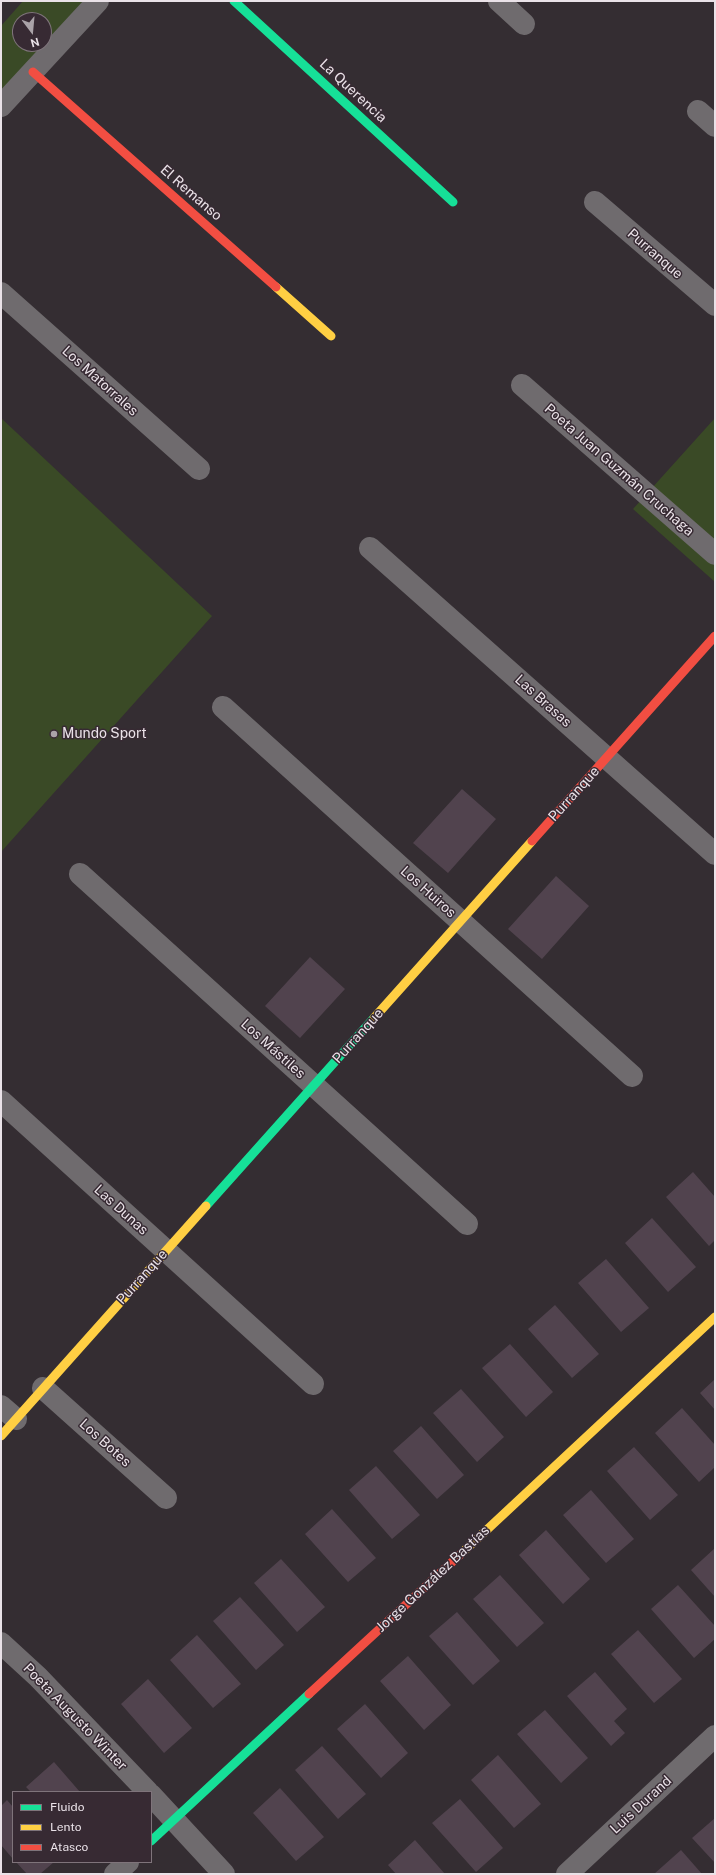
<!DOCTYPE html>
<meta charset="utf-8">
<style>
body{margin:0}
#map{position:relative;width:716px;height:1875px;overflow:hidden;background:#342d32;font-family:"Public Sans",sans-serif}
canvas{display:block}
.frame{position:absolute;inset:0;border:2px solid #eae2e8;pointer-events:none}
.legend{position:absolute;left:12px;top:1791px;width:140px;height:72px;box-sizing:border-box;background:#372a33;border:1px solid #7f747b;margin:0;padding:5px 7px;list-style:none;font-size:12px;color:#eae2e8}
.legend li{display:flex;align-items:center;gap:8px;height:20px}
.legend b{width:20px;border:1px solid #7f747b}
.north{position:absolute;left:12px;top:12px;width:40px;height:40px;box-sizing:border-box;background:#372a33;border:1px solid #7f747b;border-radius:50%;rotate:164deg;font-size:11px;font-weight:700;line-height:16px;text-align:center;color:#eae2e8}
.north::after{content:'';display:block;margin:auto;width:14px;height:18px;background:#aaa3a8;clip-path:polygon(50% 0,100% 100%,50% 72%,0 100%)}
</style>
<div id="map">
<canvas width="716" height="1875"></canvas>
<div class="frame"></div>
<ul class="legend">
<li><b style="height:5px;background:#16e098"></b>Fluido</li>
<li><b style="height:5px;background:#ffcf43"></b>Lento</li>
<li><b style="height:5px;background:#f24e42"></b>Atasco</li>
</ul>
<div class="north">N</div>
</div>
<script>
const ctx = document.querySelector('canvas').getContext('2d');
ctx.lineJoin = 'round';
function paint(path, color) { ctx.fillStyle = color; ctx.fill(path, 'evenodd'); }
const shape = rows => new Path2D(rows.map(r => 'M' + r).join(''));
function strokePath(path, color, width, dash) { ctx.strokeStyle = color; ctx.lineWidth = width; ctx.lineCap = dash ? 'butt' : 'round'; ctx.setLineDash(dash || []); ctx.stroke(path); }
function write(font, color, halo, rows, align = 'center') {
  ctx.font = font + ' "Public Sans",sans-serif'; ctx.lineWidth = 3; ctx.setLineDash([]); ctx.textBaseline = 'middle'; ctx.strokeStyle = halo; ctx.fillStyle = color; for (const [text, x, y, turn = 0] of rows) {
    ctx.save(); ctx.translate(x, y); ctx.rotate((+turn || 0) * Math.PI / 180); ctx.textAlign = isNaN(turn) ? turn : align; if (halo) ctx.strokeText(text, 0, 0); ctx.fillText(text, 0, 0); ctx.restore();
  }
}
paint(shape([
 [23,1,86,1,1,94,1,26],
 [20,20,44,20,44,44,20,44],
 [1,418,212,616,1,852],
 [715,418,715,582,633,509]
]), '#3a4a26');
paint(shape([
 [462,789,496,819,448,873,413,843],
 [556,876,589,906,542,959,508,929],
 [310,957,345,989,300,1038,265,1006],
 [693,1172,715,1197,715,1240,709,1246,666,1197],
 [652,1218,696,1267,668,1292,625,1243],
 [606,1259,649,1308,621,1332,578,1283],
 [555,1305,599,1354,572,1378,528,1329],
 [510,1344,553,1392,526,1417,482,1368],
 [715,1379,715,1410,700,1393],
 [461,1389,504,1437,477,1462,433,1413],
 [682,1408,715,1445,715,1467,699,1482,655,1433],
 [421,1426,464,1475,437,1499,393,1451],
 [634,1447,678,1495,650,1520,607,1471],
 [376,1466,420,1515,392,1539,349,1490],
 [591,1490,634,1539,606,1563,563,1515],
 [332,1509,376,1558,348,1582,305,1534],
 [546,1530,590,1579,563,1604,519,1555],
 [715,1548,715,1597,691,1570],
 [281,1559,325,1607,297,1632,254,1583],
 [500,1575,544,1623,517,1647,473,1599],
 [678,1585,715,1626,715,1639,694,1658,651,1609],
 [240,1597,284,1645,256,1670,213,1621],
 [457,1612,500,1661,473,1685,429,1636],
 [638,1630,682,1679,654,1703,611,1654],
 [197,1635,241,1684,213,1708,170,1660],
 [408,1656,451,1705,424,1730,380,1681],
 [595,1672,627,1709,614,1721,625,1733,611,1746,567,1696],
 [148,1679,192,1728,164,1753,121,1704],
 [365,1704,408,1753,381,1778,337,1729],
 [545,1710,588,1758,561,1783,517,1734],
 [322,1746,366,1794,338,1819,295,1770],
 [498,1755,541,1804,514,1828,471,1780],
 [54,1762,80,1792,31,1792,26,1787],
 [280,1788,324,1837,296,1861,253,1813],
 [460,1799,503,1848,476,1872,432,1823],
 [7,1800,13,1807,13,1859,1,1845,1,1806],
 [715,1818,715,1863,692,1838],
 [415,1840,445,1874,396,1874,388,1865],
 [681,1850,702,1874,654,1874],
 [16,1862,54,1862,40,1874,27,1874]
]), '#51434e');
strokePath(shape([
 [499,1,524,24],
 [1,106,98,1],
 [698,111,715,126],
 [595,202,715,305],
 [1,293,199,469],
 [522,385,715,554],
 [370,548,715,854],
 [223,707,632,1076],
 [80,874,467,1224],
 [1,1101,313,1384],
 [43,1388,166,1498],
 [1,1406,16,1419],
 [1,1643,38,1677,148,1792],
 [151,1795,224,1874],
 [115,1874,128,1862],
 [567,1874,715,1736]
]), '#6f6b6e', 22);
strokePath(shape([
 [234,1,453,202],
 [206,1206,374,1018],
 [151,1841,309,1694]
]), '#16e098', 9);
strokePath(shape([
 [276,287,331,336],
 [374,1018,532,841],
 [1,1436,206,1206],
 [463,1552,715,1317]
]), '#ffcf43', 9);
strokePath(shape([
 [33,72,276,287],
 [532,841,715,636],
 [309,1694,463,1552]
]), '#f24e42', 9);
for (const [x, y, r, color] of [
 [54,734,4,"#aaa3a8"]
]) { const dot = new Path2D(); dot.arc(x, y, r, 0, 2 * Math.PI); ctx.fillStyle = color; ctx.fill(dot); strokePath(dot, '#372a33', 1.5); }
write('14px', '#eae2e8', '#372a33', [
 ["La Querencia",353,91,43],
 ["El Remanso",191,193,41],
 ["Purranque",655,254,41],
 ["Los Matorrales",100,381,42],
 ["Poeta Juan Guzmán Cruchaga",619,470,41],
 ["Las Brasas",543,701,42],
 ["Purranque",574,794,-48],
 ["Los Huiros",428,892,42],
 ["Purranque",358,1036,-48],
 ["Los Mástiles",273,1049,42],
 ["Las Dunas",121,1210,42],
 ["Purranque",142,1277,-48],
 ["Los Botes",105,1443,42],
 ["Jorge González Bastías",433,1579,-43],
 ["Poeta Augusto Winter",75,1717,46],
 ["Luis Durand",641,1805,-43]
]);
write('14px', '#eae2e8', '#372a33', [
 ["Mundo Sport",62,734]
], 'left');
</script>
